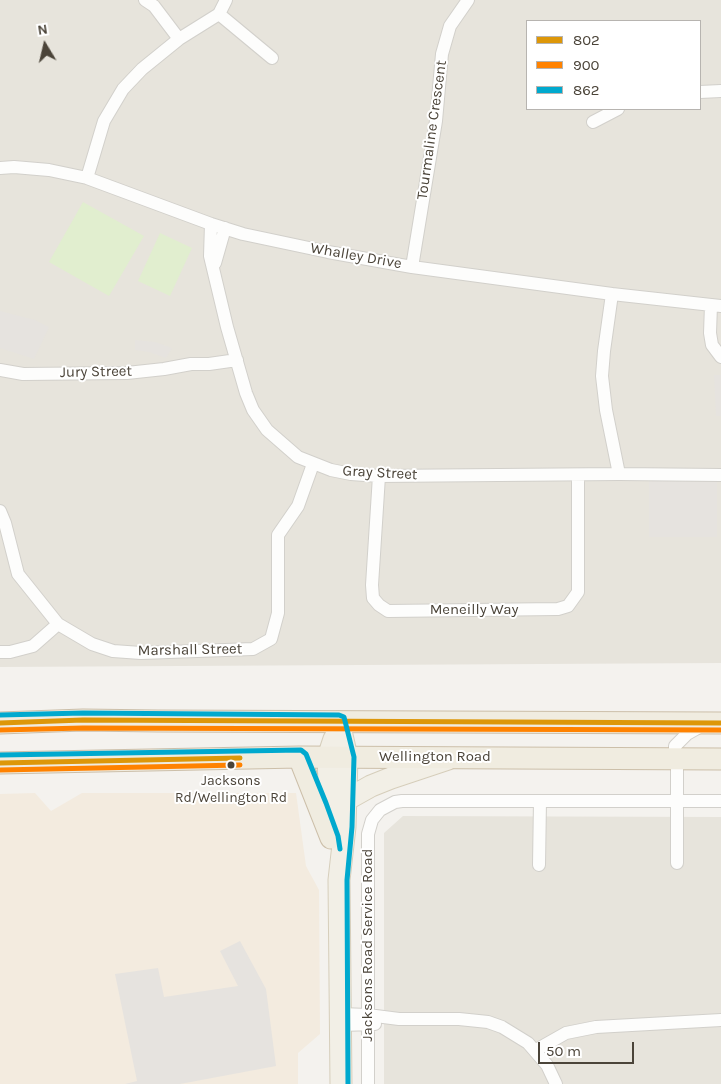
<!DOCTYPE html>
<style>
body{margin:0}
#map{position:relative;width:721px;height:1084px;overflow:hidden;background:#f4f2ee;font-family:Karla,sans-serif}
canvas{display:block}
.legend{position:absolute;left:526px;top:20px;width:175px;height:90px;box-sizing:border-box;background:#fff;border:1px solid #b7b4b0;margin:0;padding:6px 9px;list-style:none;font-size:15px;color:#4b4439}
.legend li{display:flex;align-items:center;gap:10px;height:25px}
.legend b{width:25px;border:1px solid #b7b4b0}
.north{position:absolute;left:20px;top:20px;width:50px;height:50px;-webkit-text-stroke:4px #fff;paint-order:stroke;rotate:351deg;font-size:14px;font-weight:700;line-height:20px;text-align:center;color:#4b4439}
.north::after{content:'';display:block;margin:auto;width:18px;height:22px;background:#4b4439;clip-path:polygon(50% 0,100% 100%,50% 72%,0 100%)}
.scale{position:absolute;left:538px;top:1042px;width:96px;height:22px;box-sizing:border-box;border:2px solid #4b4439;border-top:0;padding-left:6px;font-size:15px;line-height:18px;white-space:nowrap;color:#4b4439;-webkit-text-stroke:4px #fff;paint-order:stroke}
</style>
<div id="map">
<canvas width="721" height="1084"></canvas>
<ul class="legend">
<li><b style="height:6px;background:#dd9709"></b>802</li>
<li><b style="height:6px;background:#ff8200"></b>900</li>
<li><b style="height:6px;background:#00a9ce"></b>862</li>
</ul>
<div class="north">N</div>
<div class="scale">50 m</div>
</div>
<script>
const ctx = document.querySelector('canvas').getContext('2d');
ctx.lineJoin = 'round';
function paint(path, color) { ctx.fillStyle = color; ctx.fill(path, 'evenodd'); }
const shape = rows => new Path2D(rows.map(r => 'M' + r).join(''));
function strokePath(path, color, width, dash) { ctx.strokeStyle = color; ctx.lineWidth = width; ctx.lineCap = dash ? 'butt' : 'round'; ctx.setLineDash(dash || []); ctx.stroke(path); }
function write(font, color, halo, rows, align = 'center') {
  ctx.font = font + ' Karla,sans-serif'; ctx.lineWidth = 4; ctx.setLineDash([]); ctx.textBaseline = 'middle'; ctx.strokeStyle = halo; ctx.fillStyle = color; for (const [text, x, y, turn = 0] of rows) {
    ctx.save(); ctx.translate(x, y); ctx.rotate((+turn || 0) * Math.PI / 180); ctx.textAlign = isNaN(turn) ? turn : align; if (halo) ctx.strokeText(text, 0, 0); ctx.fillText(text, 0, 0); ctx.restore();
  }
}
paint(shape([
 [0,0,721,0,721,663,0,667],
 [527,21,700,21,700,109,527,109],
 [403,816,721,817,721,1084,384,1084,384,833]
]), '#e7e4dc');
paint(shape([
 [35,793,51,811,82,793,296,793,306,866,319,890,320,1034,298,1053,298,1084,0,1084,0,794]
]), '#f3ebdf');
paint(shape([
 [83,202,144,236,109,296,49,262],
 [160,233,192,248,170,296,138,281]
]), '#e1eecf');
paint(shape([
 [0,311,35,320,49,327,34,359,0,348],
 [135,340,155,342,172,348,166,358,149,352,135,350],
 [714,375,721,375,721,416,716,416],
 [649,481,717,481,717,537,649,537],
 [240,941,266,989,276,1066,180,1084,125,1084,137,1081,115,974,158,968,164,997,238,986,220,951]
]), '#e6e3df');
const minor = shape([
 [145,0,154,6,179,39],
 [219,14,272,58],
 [700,92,721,91],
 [593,122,618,109],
 [0,168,14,167,49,170,87,178,211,224,243,234,328,252,412,267,612,294,721,306],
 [87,178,104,121,123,89,142,69,179,39,219,14,226,0],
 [211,224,210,256,227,327,246,393,253,410,267,430,298,457,331,470,351,474,379,476,619,474,721,475],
 [215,263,225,228],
 [412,267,436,121,442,54,450,26,468,0],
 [612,294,604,351,602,376,606,410,619,474],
 [711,305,710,333,712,345,721,357],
 [0,370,23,374,127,373,164,369,191,364,209,364,237,360],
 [379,476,372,585,373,598,379,605,388,611,558,609,568,606,578,592,578,475],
 [0,511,5,523,18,574,58,624,92,644,113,651,141,653,253,649,271,639,278,613,278,535,298,506,313,464],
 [0,652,10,652,33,646,58,624],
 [677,863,677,769,675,758,675,746,687,734,703,725],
 [539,865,540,801],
 [341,1014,368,1015,399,1019,459,1019,488,1022,502,1027,528,1043,547,1065,556,1084],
 [341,1025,375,1024],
 [536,1050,566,1033,596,1027,721,1020],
 [368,1084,368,834,372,820,380,810,395,802,402,801,721,801]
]);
const primary = shape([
 [339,722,347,757,345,827,339,880,341,1084],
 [346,800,371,786,391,778,448,759],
 [331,835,328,757,334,739]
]);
const trunk = shape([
 [0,723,83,720,158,721,721,723],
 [299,757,331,838],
 [0,763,299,757,721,759]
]);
strokePath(minor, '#d2d0cb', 14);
strokePath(primary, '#d6cebb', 23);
strokePath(trunk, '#ccbfa9', 23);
strokePath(minor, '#fdfdfc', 12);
strokePath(primary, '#f2efe6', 21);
strokePath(trunk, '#f0ece0', 21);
strokePath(shape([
 [0,723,83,720,721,723],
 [0,763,240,758]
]), '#dd9709', 5);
strokePath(shape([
 [0,730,83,728,721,730],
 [0,770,240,765]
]), '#ff8200', 5);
strokePath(shape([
 [0,715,83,713,339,715,344,717,354,757,352,827,347,880,348,1084],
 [0,755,301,750,306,754,326,803,338,836,340,849]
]), '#00a9ce', 5);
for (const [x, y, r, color] of [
 [231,765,4.5,"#4b4439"]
]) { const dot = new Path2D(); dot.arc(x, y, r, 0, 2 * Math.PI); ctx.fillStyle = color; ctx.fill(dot); strokePath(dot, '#fff', 2); }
write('14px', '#4b4439', '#fff', [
 ["Jacksons",231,781],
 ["Rd/Wellington Rd",231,798]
]);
write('15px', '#4b4439', '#fff', [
 ["Tourmaline Crescent",432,130,-82],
 ["Whalley Drive",356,256,10],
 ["Jury Street",96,372,-1],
 ["Gray Street",380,473,3],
 ["Meneilly Way",474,610],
 ["Marshall Street",190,650,-1],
 ["Wellington Road",435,757],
 ["Jacksons Road Service Road",368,945,-90]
]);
</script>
